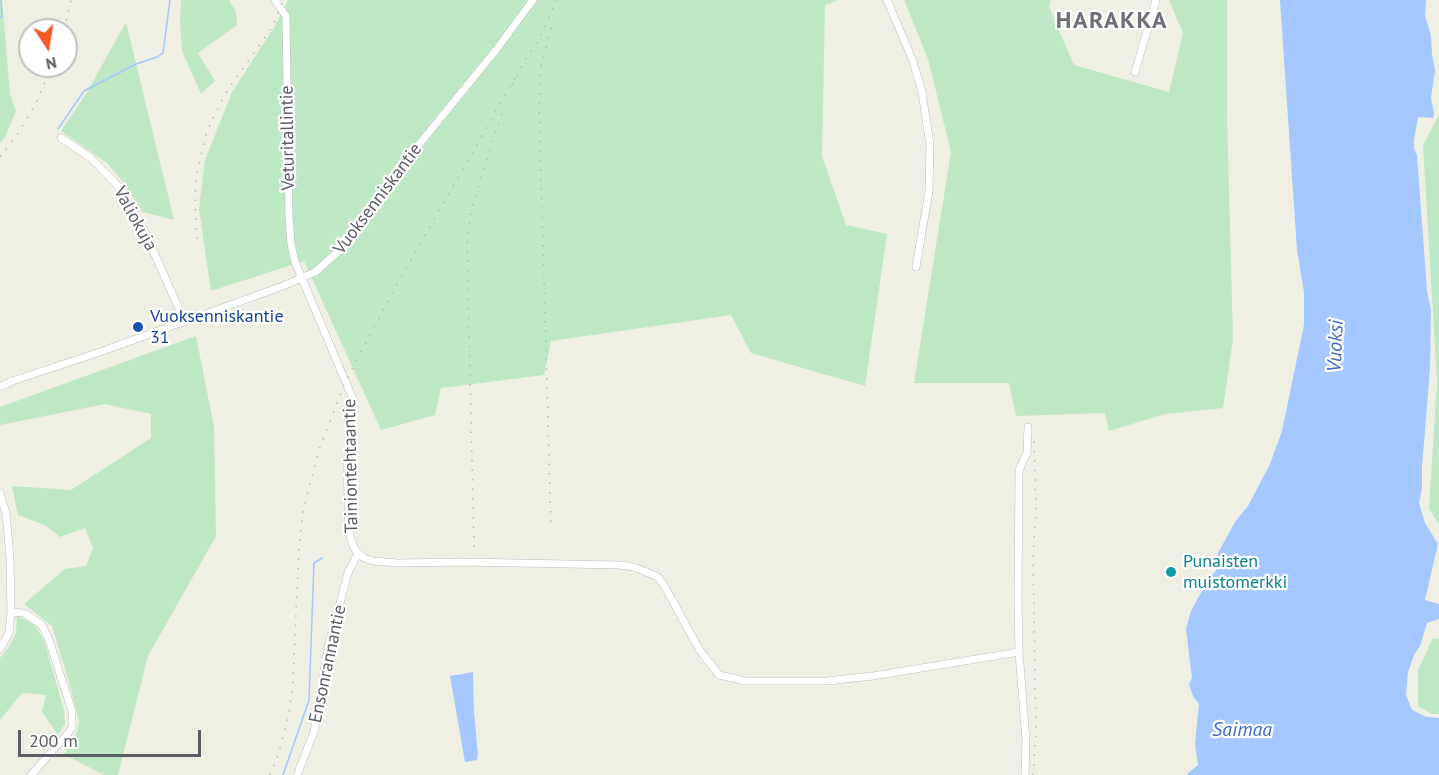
<!DOCTYPE html>
<style>
body{margin:0}
#map{position:relative;width:1439px;height:775px;overflow:hidden;background:#efefe4;font-family:"PT Sans",sans-serif}
canvas{display:block}
.north{position:absolute;left:18px;top:18px;width:60px;height:60px;box-sizing:border-box;background:#fff;border:2px solid #bebfc1;border-radius:50%;rotate:168deg;font-size:16px;font-weight:700;line-height:24px;text-align:center;color:#5c5e65}
.north::after{content:'';display:block;margin:auto;width:21px;height:27px;background:#f25a27;clip-path:polygon(50% 0,100% 100%,50% 72%,0 100%)}
.scale{position:absolute;left:18px;top:730px;width:183px;height:27px;box-sizing:border-box;border:3px solid #5c5e65;border-top:0;padding-left:8px;font-size:18px;line-height:21px;white-space:nowrap;color:#5c5e65;-webkit-text-stroke:4px #fff;paint-order:stroke}
</style>
<div id="map">
<canvas width="1439" height="775"></canvas>
<div class="north">N</div>
<div class="scale">200 m</div>
</div>
<script>
const ctx = document.querySelector('canvas').getContext('2d');
ctx.lineJoin = 'round';
function paint(path, color) { ctx.fillStyle = color; ctx.fill(path, 'evenodd'); }
const shape = rows => new Path2D(rows.map(r => 'M' + r).join(''));
function strokePath(path, color, width, dash) { ctx.strokeStyle = color; ctx.lineWidth = width; ctx.lineCap = dash ? 'butt' : 'round'; ctx.setLineDash(dash || []); ctx.stroke(path); }
function write(font, color, halo, rows, align = 'center') {
  ctx.font = font + ' "PT Sans",sans-serif'; ctx.lineWidth = 4.5; ctx.setLineDash([]); ctx.textBaseline = 'middle'; ctx.strokeStyle = halo; ctx.fillStyle = color; for (const [text, x, y, turn = 0] of rows) {
    ctx.save(); ctx.translate(x, y); ctx.rotate((+turn || 0) * Math.PI / 180); ctx.textAlign = isNaN(turn) ? turn : align; if (halo) ctx.strokeText(text, 0, 0); ctx.fillText(text, 0, 0); ctx.restore();
  }
}
paint(shape([
 [0,0,2,0,10,94,16,111,5,137,0,143],
 [181,0,229,0,236,12,237,25,198,53,215,81,201,94,182,51,180,22],
 [288,0,838,0,825,5,822,156,846,225,887,234,865,386,751,353,731,315,551,341,544,375,441,388,435,415,381,430,304,261,211,291,199,209,205,160,232,92,275,26],
 [904,0,1051,0,1049,7,1074,65,1169,92,1183,33,1169,0,1227,0,1227,115,1233,339,1223,408,1165,414,1109,431,1105,413,1016,416,1009,383,914,383,951,152,928,59],
 [126,22,174,220,143,212,123,182,107,163,61,131,86,94],
 [1439,115,1439,524,1429,509,1437,382,1423,145],
 [196,336,214,427,216,536,148,656,118,775,104,775,64,754,76,735,79,721,70,686,52,626,24,604,65,569,86,566,93,548,85,528,60,537,45,525,18,515,12,486,71,490,151,438,151,414,105,404,0,425,0,407],
 [17,616,34,624,44,640,64,710,65,724,58,735,42,712,46,695,22,693,0,720,0,658,9,647,16,633],
 [1433,638,1439,639,1439,714,1432,714,1418,706,1418,670]
]), '#bfe8c6');
paint(shape([
 [1280,0,1426,0,1426,2,1425,15,1431,36,1432,54,1435,70,1431,98,1434,113,1433,118,1418,117,1414,140,1414,149,1417,155,1427,291,1431,310,1430,368,1422,467,1422,489,1419,503,1425,523,1438,544,1425,600,1439,604,1439,619,1427,623,1420,646,1414,655,1408,672,1406,695,1412,710,1426,717,1439,718,1439,775,1186,775,1198,765,1195,744,1199,704,1193,696,1189,684,1192,678,1186,629,1191,611,1209,578,1216,571,1218,553,1235,522,1248,506,1270,464,1282,431,1304,325,1304,292,1297,250],
 [473,672,474,713,478,754,477,760,465,762,450,676]
]), '#a4c8ff');
strokePath(shape([
 [0,17,2,16,1,0],
 [58,129,84,91,136,64,157,57,163,53,170,0],
 [283,775,309,700,314,563,322,558]
]), '#a4c8ff', 1.5);
const minor = shape([
 [275,0,286,16,289,218,291,244,295,262,352,397,353,411,347,464,349,532,353,546,358,553,364,558,373,561,398,563,464,562,619,565,634,567,658,577,665,587,699,649,719,675,745,681,827,681,873,676,1019,652,1018,599,1019,470,1027,453,1028,427],
 [887,0,913,61,922,92,930,145,929,191,916,267],
 [1135,72,1156,0],
 [61,138,91,158,120,188,143,228,184,320],
 [0,387,12,381,97,353,283,286,315,272,340,250,352,236,399,169,496,50,533,0],
 [0,493,6,513,10,558,11,612,9,633,0,649],
 [11,612,24,613,42,625,49,640,72,711,72,727,69,732,31,775],
 [1019,652,1026,740,1025,775],
 [297,775,314,732,328,648,348,573,358,553]
]);
strokePath(minor, '#bcbdc3', 8);
strokePath(minor, '#fff', 7);
strokePath(shape([
 [551,28,541,67,539,103,551,528],
 [64,30,71,0],
 [513,85,523,63,539,39,557,0],
 [0,157,17,135,36,103,52,66],
 [197,239,195,203,196,176,206,135,213,118,227,91,273,26,283,0],
 [474,547,467,241,471,211,479,183,503,110],
 [270,775,278,755,289,715,293,680,299,548,303,510,319,450,346,380,396,286,515,78],
 [1033,775,1036,732,1033,556,1036,512,1034,440]
]), '#b7b7b8', 1.5, [1.5, 8]);
for (const [x, y, r, color] of [
 [138,327,6,"#1a4fb4"],
 [1171,572,6,"#0f9aa8"]
]) { const dot = new Path2D(); dot.arc(x, y, r, 0, 2 * Math.PI); ctx.fillStyle = color; ctx.fill(dot); strokePath(dot, '#fff', 2); }
write('18px', '#5c5e65', '#fff', [
 ["Veturitallintie",288,138,-91],
 ["Vuoksenniskantie",378,199,-53],
 ["Valiokuja",135,219,61],
 ["Tainiontehtaantie",351,466,-91],
 ["Ensonrannantie",328,664,-78]
]);
write('18px', '#164399', '#fff', [
 ["Vuoksenniskantie",150,317],
 ["31",150,338]
], 'left');
write('18px', '#0d838f', '#fff', [
 ["Punaisten",1183,562],
 ["muistomerkki",1183,583]
], 'left');
write('italic 20px', '#406bc9', '#fff', [
 ["Vuoksi",1336,346,-88],
 ["Saimaa",1242,730]
]);
ctx.letterSpacing = '1.5px';
write('bold 24px', '#6d7077', '#fff', [
 ["HARAKKA",1112,21]
]);
ctx.letterSpacing = '0px';
</script>
